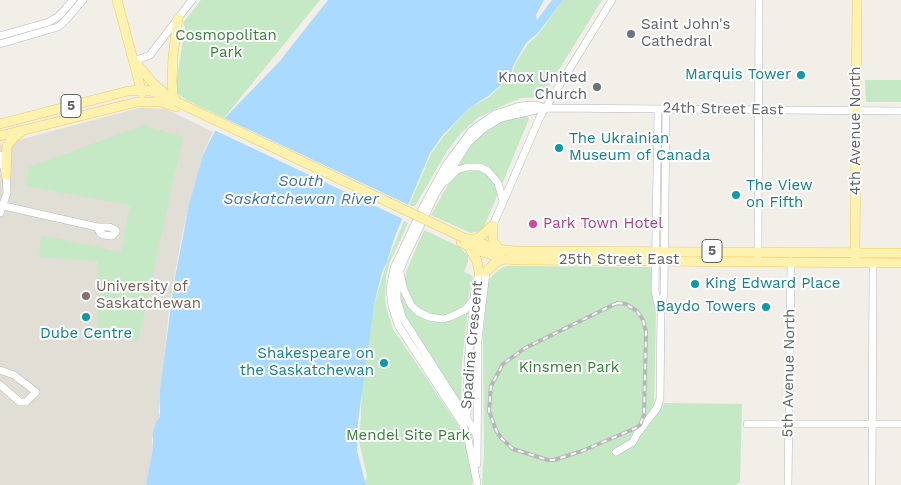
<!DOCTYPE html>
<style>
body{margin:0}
canvas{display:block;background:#f1efe8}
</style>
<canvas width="901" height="485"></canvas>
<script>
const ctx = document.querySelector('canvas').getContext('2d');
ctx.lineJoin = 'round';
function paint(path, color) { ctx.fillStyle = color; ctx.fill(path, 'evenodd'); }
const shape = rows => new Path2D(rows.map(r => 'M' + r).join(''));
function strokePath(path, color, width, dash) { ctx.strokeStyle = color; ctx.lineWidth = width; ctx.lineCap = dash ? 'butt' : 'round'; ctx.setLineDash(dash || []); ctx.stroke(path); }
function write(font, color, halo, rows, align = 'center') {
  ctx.font = font + ' "Work Sans",sans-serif'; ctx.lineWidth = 4; ctx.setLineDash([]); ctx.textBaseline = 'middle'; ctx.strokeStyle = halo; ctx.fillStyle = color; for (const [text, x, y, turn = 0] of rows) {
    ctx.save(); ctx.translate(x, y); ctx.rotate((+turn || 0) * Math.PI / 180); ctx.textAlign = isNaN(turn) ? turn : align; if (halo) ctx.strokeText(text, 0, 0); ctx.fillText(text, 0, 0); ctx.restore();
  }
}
paint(shape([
 [139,108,166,109,213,132,204,151,182,234,169,309,159,411,160,417,158,419,152,440,153,447,146,485,0,485,0,145]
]), '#e1ded6');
paint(shape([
 [201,0,320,0,224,118,186,100,175,91,185,27,183,23],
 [563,0,602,0,544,94,541,97,522,98,506,104,479,117,461,133,447,151,415,206,409,206,431,154,444,136,468,109,489,97,500,87,506,76,513,73,515,64,528,44,538,35],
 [865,80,901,80,901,102,866,102],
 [527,115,529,119,484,227,480,231,471,233,431,215,471,144,486,130,502,121],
 [144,125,183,137,138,342,97,329,98,261,39,257,41,235,121,252,130,205,25,186,29,167],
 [404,221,408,223,389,264,386,277,385,300,387,310,393,329,458,425,465,441,472,472,472,485,364,485,367,476,358,437,360,431,363,371,374,305,387,262],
 [424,230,460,247,468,256,468,261,464,272,471,275,473,278,468,300,458,311,444,316,425,313,414,305,407,293,405,281,406,272],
 [508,266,650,267,652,272,652,295,656,311,654,407,662,408,664,403,742,404,740,482,736,485,482,485,484,452,483,335,488,281,494,274,503,267],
 [400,289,405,303,411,310,429,321,441,322,452,320,468,311,462,362,461,403,408,323,401,301]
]), '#c5e8c5');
paint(shape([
 [328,0,544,0,536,15,537,20,552,0,563,0,538,33,526,43,513,66,512,72,506,76,500,86,488,96,468,109,443,135,430,153,395,236,387,262,382,272,374,305,358,422,357,451,366,485,146,485,153,447,153,433,156,422,160,417,160,390,174,283,189,205,203,155,218,125,279,62]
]), '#aadaff');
paint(shape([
 [222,117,411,206,405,220,212,129]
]), '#f1efe8');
const minor = shape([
 [0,36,49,22,59,16,73,0],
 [0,44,58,27,64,22,83,0],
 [134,61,150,55,192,0],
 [658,109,655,291,658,305,661,312],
 [0,155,6,175,7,193,0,213],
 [446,181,457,170,467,167,480,167,488,171,498,183,503,201],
 [4,206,97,227,100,233,104,235,112,236,116,232,116,230,109,227,97,227],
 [493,225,540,117,612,0],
 [758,256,759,0],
 [400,273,404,290,411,305,417,311,429,317,443,319,450,317,465,310,473,300],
 [0,370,14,375,36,392,26,402,20,402,0,385],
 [467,418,468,363,474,297,479,272],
 [747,424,901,424],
 [477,437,471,425,402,317,397,299,397,278,404,260,436,193,468,143,483,129,501,118,545,108],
 [616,452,633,442,637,434,657,408,660,399,661,312,664,293,666,109],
 [477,464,478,339,486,272],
 [477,483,468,439,462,423,398,325,392,306,390,289,394,268,422,209,446,165,472,130,495,114,520,106,537,105,545,108,901,111],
 [788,485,791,261],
 [872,485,873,263]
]);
const major = shape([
 [117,0,142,93],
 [137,64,152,82,164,93],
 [177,102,173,95,172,82,173,56,178,18],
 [0,124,128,91,142,90,151,91,170,98,177,102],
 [0,136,137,102,161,102,176,107],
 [6,175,7,146,13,138,21,132],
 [493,225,493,241,499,249],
 [464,238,499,249,514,251,901,253],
 [469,239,476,239,481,236,493,225],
 [461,242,476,250,492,255,504,259,520,260,901,263],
 [469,247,477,261,479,272],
 [855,257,857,0],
 [486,272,495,263,504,259]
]);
strokePath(minor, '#b5b8bc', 8);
strokePath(major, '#f2c960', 10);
strokePath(minor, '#fff', 7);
strokePath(major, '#fff2af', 9);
const rail = shape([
 [617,303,626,304,637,311,643,320,646,332,644,415,640,425,636,428,582,451,554,460,548,460,513,449,501,438,496,430,489,411,491,386,503,364,525,348,617,303]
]);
strokePath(rail, '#b6b7b8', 4);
strokePath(rail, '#fff', 2, [5.5]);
const majorBridge = shape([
 [177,102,464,238]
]);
strokePath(majorBridge, '#f2c960', 10, []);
strokePath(majorBridge, '#fff2af', 9);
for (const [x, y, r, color] of [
 [631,34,5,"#6b7280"],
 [801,75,5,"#0f9aa8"],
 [597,87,5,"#6b7280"],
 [559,148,5,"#0f9aa8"],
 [736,195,5,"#0f9aa8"],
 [533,224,5,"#d1479c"],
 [695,284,5,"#0f9aa8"],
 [86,296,5,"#8d6e63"],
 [766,307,5,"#0f9aa8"],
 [86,317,5,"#0f9aa8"],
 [384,363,5,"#0f9aa8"]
]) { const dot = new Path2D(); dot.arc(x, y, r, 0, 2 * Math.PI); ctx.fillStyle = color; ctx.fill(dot); strokePath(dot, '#fff', 2); }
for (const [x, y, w] of [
 [71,106,20],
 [712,251,20]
]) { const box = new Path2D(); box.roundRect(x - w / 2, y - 11.5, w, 23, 4); ctx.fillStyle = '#fff'; ctx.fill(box); strokePath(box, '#5f6368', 1); }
write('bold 14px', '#5f6368', null, [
 ["5",71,106],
 ["5",712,251]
]);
write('15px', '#5b616d', '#fff', [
 ["Saint John's",641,25],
 ["Cathedral",641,42],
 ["Knox United",587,78,"right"],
 ["Church",587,95,"right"]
], 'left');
write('15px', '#348238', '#fff', [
 ["Cosmopolitan",226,36],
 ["Park",226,53],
 ["Kinsmen Park",569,368],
 ["Mendel Site Park",408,436]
]);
write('15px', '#0d838f', '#fff', [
 ["Marquis Tower",791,75],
 ["The Ukrainian",569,139,"left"],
 ["Museum of Canada",569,156,"left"],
 ["The View",746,186,"left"],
 ["on Fifth",746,203,"left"],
 ["King Edward Place",705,284,"left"],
 ["Baydo Towers",756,307],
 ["Dube Centre",86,334,"center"],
 ["Shakespeare on",374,354],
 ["the Saskatchewan",374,371]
], 'right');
write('15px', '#5f6368', '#fff', [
 ["24th Street East",723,109,1],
 ["4th Avenue North",856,131,-90],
 ["25th Street East",619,260],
 ["Spadina Crescent",472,345,-85],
 ["5th Avenue North",789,373,-89]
]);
write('15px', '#b23c85', '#fff', [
 ["Park Town Hotel",543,224]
], 'left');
write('15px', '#785e54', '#fff', [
 ["University of",96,287],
 ["Saskatchewan",96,304]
], 'left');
write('italic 16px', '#4174aa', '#fff', [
 ["South",301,181],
 ["Saskatchewan River",301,199]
]);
</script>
